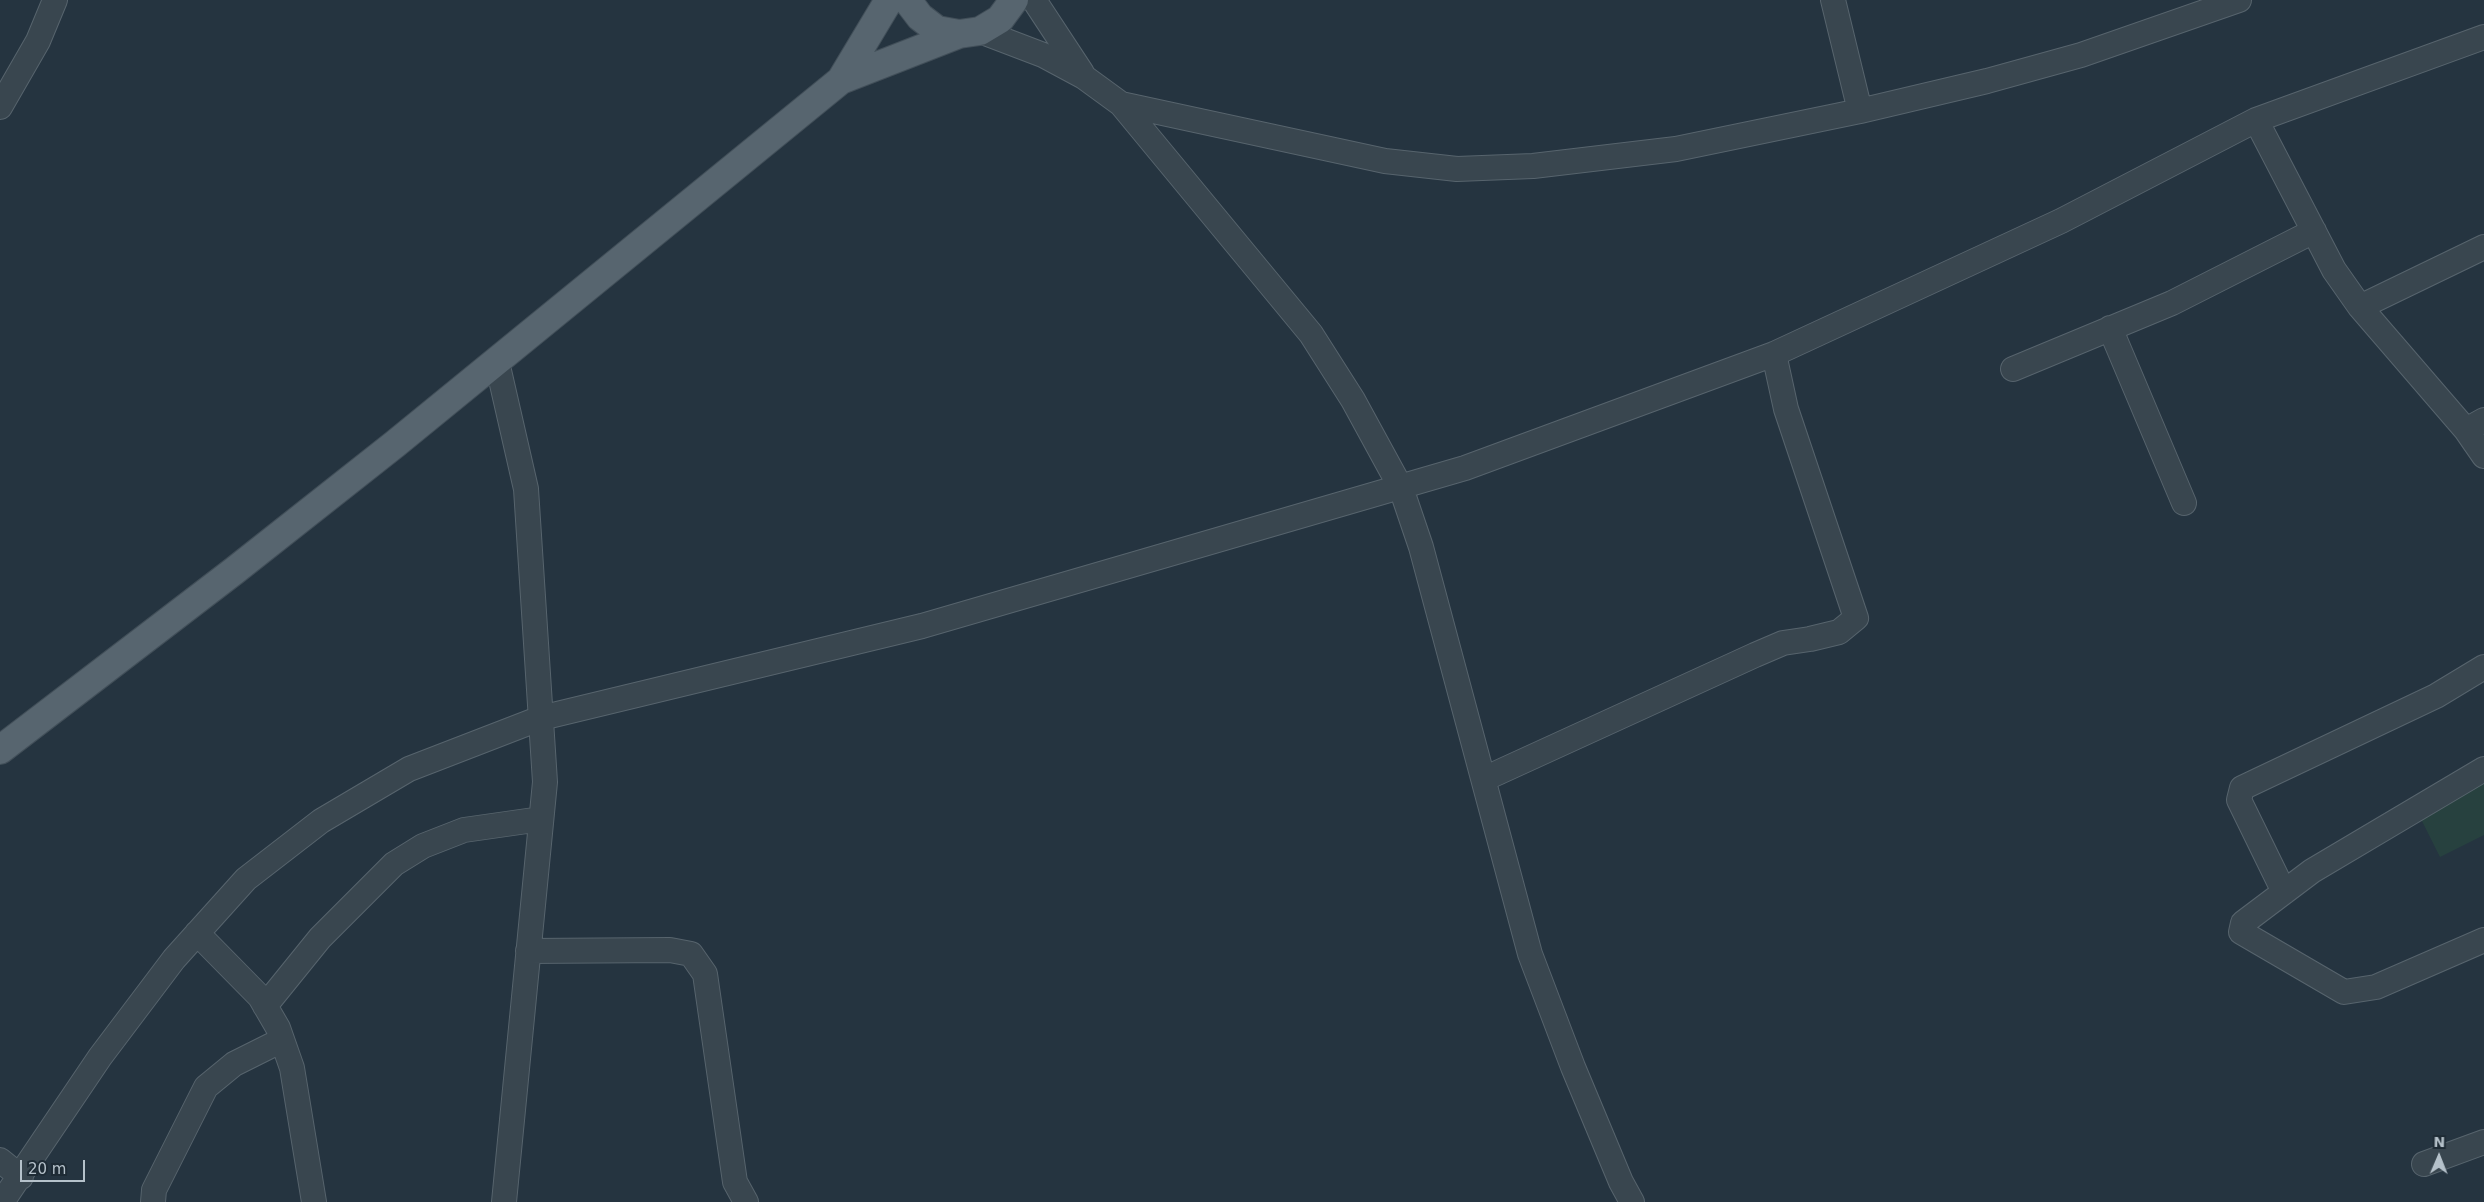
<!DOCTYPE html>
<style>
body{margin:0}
#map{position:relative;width:2484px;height:1202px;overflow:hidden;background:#253440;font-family:"DejaVu Sans",sans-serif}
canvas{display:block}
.north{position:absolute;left:2414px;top:1132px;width:50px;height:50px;-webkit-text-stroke:4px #1e2b35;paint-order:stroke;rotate:1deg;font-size:14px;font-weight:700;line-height:20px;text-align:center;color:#b5c1ca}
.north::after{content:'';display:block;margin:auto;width:18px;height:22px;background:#b5c1ca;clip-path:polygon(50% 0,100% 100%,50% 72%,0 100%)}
.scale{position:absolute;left:20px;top:1160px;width:65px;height:22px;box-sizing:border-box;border:2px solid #b5c1ca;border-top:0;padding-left:6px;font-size:15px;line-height:18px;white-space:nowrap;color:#b5c1ca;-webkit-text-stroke:4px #1e2b35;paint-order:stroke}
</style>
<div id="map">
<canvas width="2484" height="1202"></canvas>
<div class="north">N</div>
<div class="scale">20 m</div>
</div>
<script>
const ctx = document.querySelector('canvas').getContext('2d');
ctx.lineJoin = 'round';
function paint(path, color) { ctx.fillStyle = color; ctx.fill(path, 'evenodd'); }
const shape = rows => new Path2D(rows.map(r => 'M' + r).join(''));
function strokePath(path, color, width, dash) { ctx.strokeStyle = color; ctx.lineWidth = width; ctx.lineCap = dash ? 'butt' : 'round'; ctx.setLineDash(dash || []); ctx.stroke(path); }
paint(shape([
 [2484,780,2484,835,2440,857,2418,813]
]), '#27413f');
const minor = shape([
 [1034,0,1082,73],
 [1833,0,1860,111],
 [980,31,1043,55,1084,77,1121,104,1311,334,1353,400,1401,488,1421,547,1530,954,1573,1067,1621,1182,1632,1202],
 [1121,104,1385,161,1457,169,1533,166,1676,149,1860,111,1987,81,2081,55,2239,0],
 [0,107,38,41,55,0],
 [2256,120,2334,270,2360,307,2466,430,2484,456],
 [2360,307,2484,247],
 [2110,328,2184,503],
 [497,362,526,489,545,782,504,1202],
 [2013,369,2172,303,2314,231],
 [2466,430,2484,420],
 [2484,769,2312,871,2243,923,2241,932,2344,992,2376,987,2484,940],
 [1484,779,1755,655,1783,643,1810,639,1839,632,1856,618,1786,409,1774,354],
 [2284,892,2239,800,2242,788,2436,696,2484,667],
 [197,933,260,997,278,1028,292,1068,314,1202],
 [528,951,670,950,691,954,705,974,735,1182,746,1202],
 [265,1006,320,938,394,864,423,846,464,830,541,819],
 [0,1160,21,1177],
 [2424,1164,2484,1142],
 [2,1202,100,1057,174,959,246,879,321,821,409,769,541,718,922,626,1465,468,1774,354,2061,221,2256,120,2484,37],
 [153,1202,154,1190,206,1087,234,1064,282,1040]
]);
const primary = shape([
 [907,0,920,17,937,30,959,34],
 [841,80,889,0],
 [0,750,234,571,395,444,841,80,959,34,980,31,1000,19,1014,0]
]);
strokePath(minor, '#57646d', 26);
strokePath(primary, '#424f59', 30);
strokePath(minor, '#39464f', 24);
strokePath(primary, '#57656f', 28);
</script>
